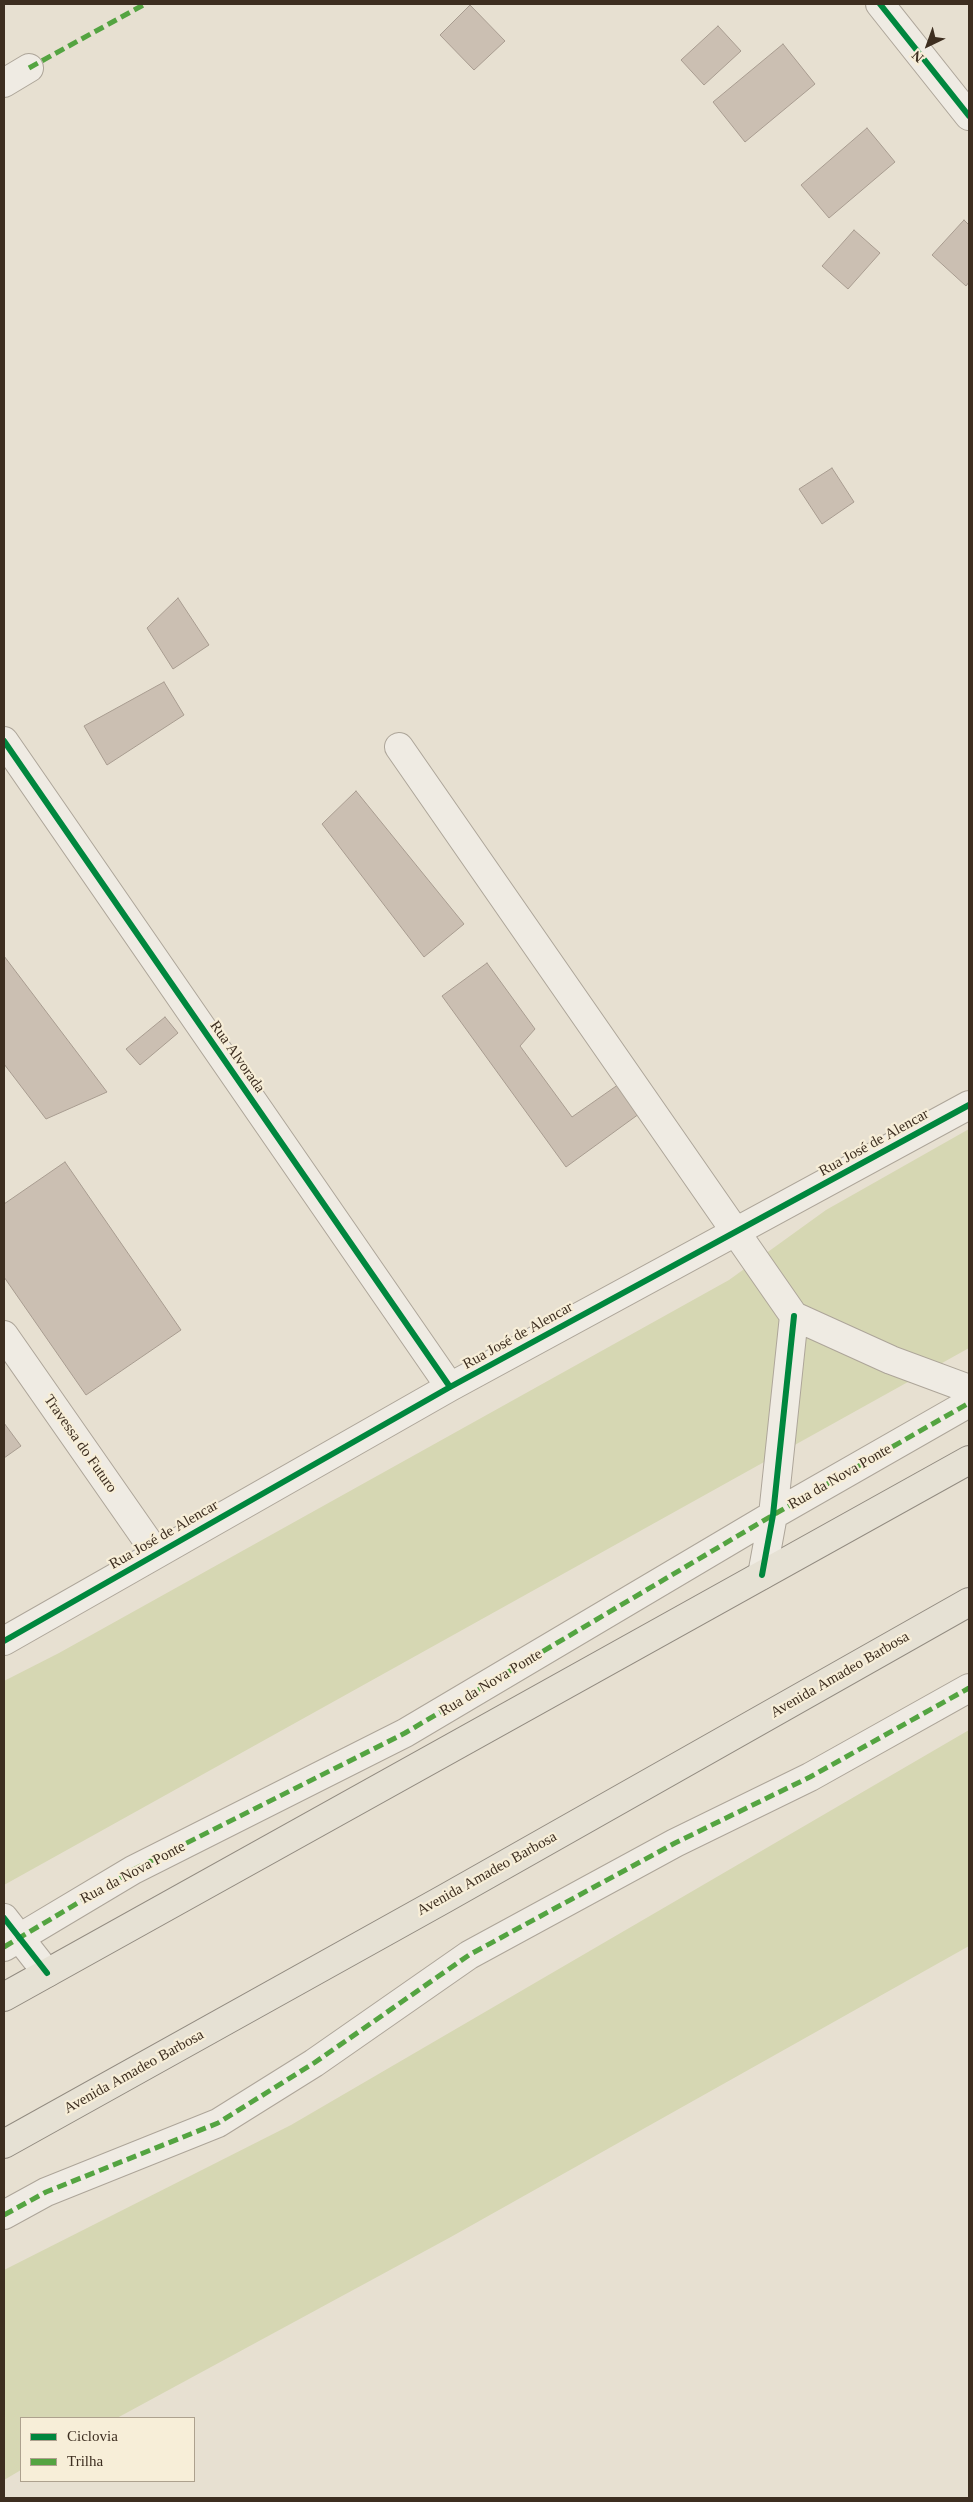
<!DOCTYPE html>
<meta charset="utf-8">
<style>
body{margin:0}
#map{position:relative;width:973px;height:2502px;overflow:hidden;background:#e7e0d1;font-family:Georgia,serif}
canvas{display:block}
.frame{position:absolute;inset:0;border:5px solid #3d2e20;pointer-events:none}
.legend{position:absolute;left:20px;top:2417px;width:175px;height:65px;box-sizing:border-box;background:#f7eed8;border:1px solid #ada18e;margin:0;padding:6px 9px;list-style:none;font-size:15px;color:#3d2e20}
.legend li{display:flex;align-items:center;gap:10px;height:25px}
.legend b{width:25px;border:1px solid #ada18e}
.north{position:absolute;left:903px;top:20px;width:50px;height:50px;-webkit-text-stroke:4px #f7eed8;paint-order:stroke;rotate:222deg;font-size:14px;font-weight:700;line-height:20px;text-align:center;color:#3d2e20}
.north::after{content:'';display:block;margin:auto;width:18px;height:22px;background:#3d2e20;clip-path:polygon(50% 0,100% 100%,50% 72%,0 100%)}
</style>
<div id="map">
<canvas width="973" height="2502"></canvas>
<div class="frame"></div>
<ul class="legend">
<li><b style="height:6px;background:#00873e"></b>Ciclovia</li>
<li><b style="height:6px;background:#54a441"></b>Trilha</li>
</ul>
<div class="north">N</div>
</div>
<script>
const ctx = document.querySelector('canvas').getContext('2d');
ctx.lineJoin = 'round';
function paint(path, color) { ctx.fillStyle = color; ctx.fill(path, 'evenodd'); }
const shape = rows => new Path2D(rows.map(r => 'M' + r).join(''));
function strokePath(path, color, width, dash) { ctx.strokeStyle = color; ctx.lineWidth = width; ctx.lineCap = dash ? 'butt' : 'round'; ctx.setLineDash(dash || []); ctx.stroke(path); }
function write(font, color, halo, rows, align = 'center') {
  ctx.font = font + ' Georgia,serif'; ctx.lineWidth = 4.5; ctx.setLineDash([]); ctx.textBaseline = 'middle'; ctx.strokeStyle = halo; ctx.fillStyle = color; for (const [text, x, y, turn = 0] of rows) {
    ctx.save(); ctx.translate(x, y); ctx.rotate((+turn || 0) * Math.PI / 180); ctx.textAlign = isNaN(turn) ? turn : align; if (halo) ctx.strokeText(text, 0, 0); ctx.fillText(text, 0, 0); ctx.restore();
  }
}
paint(shape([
 [969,1129,969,1348,4,1885,4,1681,59,1653,729,1280,826,1210],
 [969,1730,969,1946,449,2238,117,2418,21,2418,21,2470,4,2480,4,2270,291,2125]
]), '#d6d7b3');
const building = shape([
 [470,5,505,41,474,70,440,35,470,5],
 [718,26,741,51,704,85,681,60,718,26],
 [783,44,815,84,745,142,713,102,783,44],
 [867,128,895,162,829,218,801,185,867,128],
 [964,220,969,225,969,282,966,286,932,255,964,220],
 [854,230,880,253,848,289,822,266,854,230],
 [832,468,854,502,822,524,799,489,832,468],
 [178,598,209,645,173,669,147,628,178,598],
 [164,682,184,715,107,765,84,726,164,682],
 [356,791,464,924,424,957,322,824,356,791],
 [4,956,107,1092,46,1119,4,1064,4,956],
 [487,963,535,1029,520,1046,572,1117,622,1082,643,1111,566,1167,442,996,487,963],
 [165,1017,178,1033,140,1065,126,1049,165,1017],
 [65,1162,181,1330,86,1395,4,1277,4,1204,65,1162],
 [4,1423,21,1446,4,1458,4,1423]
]);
paint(building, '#cbbfb2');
strokePath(building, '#a89c90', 1);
const minor = shape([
 [880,4,969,116],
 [4,83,29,68],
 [4,741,450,1387],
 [399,747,794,1316,891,1360,969,1389],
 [4,1335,156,1553],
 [762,1575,773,1515,794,1316],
 [4,1641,450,1387,969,1105],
 [4,1918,47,1973],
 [4,1947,133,1870,405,1733,773,1515,969,1403],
 [4,2215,46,2192,218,2123,314,2063,469,1955,675,1843,810,1777,969,1688]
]);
const major = shape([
 [4,1997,969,1460],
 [4,2144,444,1899,969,1602]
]);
strokePath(minor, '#ada599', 30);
strokePath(major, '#928b80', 30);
strokePath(minor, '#efebe3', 28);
strokePath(major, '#e6e1d4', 28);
strokePath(shape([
 [29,68,145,4],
 [4,1947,133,1870,405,1733,773,1515,969,1403],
 [4,2215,46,2192,218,2123,314,2063,469,1955,675,1843,810,1777,969,1688]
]), '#54a441', 5, [10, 5]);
strokePath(shape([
 [880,4,969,116],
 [4,741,450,1387],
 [762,1575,773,1515,794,1316],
 [4,1641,450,1387,969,1105],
 [4,1918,47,1973]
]), '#00873e', 6);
write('15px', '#3d2e20', '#f7eed8', [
 ["Rua Alvorada",237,1057,55],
 ["Rua José de Alencar",874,1143,-29],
 ["Rua José de Alencar",518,1336,-29],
 ["Travessa do Futuro",80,1444,55],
 ["Rua da Nova Ponte",840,1477,-30],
 ["Rua José de Alencar",164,1535,-30],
 ["Avenida Amadeo Barbosa",840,1675,-30],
 ["Rua da Nova Ponte",491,1683,-31],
 ["Rua da Nova Ponte",133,1873,-28],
 ["Avenida Amadeo Barbosa",487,1874,-29],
 ["Avenida Amadeo Barbosa",134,2072,-29]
]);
</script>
